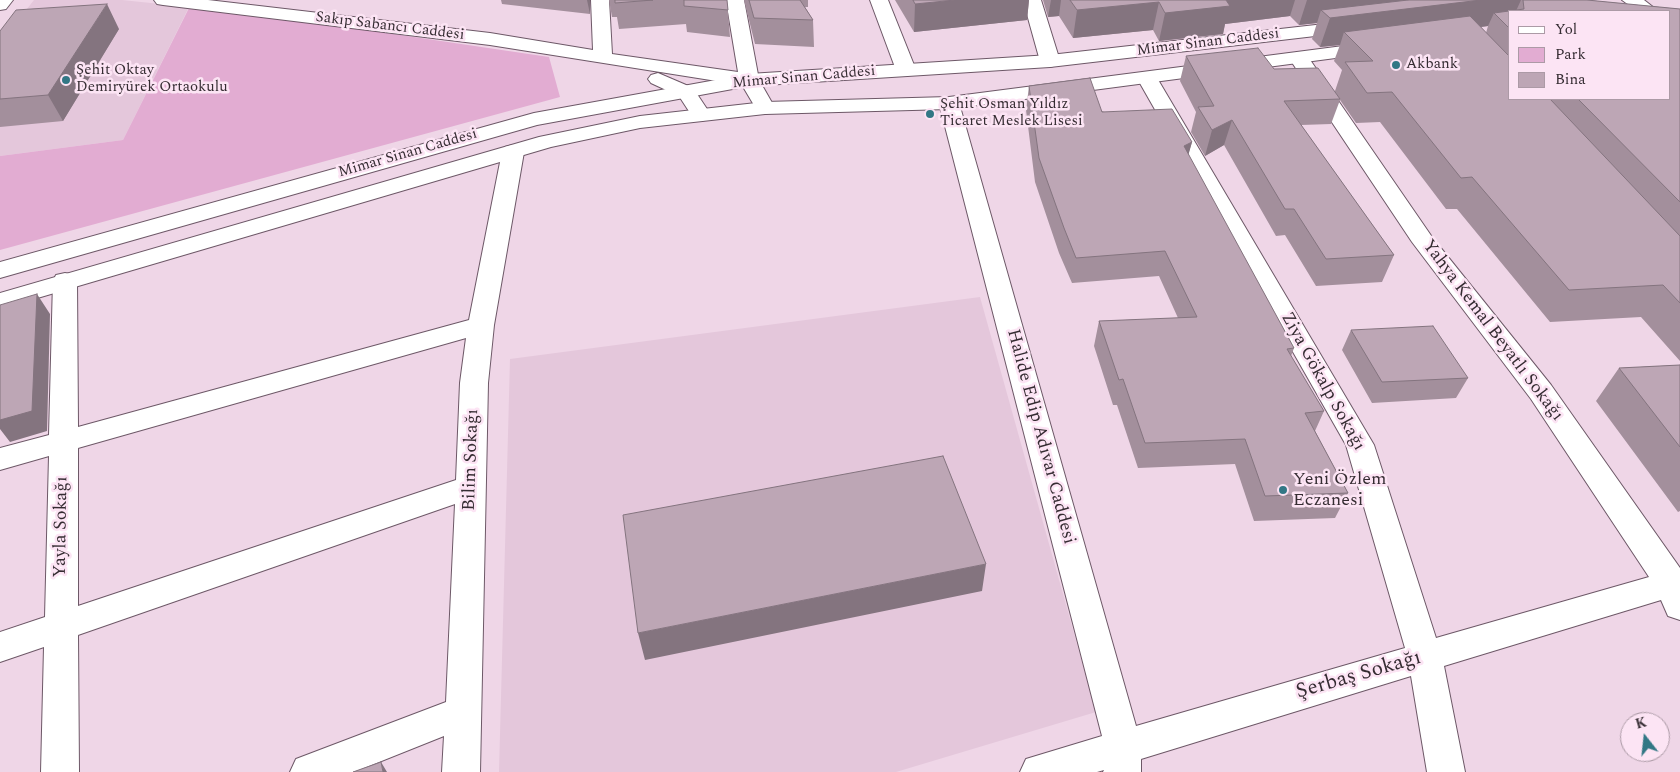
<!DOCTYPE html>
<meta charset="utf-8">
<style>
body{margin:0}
#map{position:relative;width:1680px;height:772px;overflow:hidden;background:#efd6e7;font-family:Spectral,serif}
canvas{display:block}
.legend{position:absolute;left:1508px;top:10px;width:162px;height:90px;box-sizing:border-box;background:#fce4f4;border:1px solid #ac9aa6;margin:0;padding:6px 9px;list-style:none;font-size:15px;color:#352c32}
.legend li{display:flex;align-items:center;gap:10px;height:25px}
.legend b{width:25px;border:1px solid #ac9aa6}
.north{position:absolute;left:1620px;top:712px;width:50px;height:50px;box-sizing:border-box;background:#fce4f4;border:1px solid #ac9aa6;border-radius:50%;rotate:344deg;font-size:14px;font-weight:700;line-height:20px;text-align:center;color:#352c32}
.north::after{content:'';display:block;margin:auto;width:18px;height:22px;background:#327785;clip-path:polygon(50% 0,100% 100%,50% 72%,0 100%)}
</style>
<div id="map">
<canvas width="1680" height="772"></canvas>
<ul class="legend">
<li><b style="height:6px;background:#fff"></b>Yol</li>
<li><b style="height:14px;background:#e2acd2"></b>Park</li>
<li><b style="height:14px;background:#bda6b5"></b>Bina</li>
</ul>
<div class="north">K</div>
</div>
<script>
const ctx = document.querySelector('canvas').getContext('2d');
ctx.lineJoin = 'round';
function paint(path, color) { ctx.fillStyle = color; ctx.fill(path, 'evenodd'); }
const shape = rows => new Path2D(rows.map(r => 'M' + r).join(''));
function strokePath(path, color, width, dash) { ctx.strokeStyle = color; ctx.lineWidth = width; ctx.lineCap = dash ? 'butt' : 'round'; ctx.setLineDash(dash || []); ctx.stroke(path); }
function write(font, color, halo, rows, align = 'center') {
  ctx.font = font + ' Spectral,serif'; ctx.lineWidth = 5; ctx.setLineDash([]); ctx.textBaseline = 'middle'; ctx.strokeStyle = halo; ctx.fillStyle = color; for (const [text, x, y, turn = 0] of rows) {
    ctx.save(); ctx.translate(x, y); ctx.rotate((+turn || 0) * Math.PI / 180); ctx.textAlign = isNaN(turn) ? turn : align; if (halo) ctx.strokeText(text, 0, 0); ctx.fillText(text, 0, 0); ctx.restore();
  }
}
paint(shape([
 [34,0,122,0,189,7,123,140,0,156,0,43],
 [980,297,1096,712,896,772,499,772,510,359]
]), '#e4c7db');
paint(shape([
 [191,4,549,57,560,97,0,250,0,156,123,140]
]), '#e2acd2');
const minor = shape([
 [0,0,13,0,6,9,0,10,0,0],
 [154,0,208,0,490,33,593,50,591,0,609,0,612,54,738,72,726,0,744,0,759,80,775,108,772,112,765,114,758,112,742,85,490,45,163,5,157,4,154,0],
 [870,0,888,0,916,70,913,74,906,76,899,74,896,70,870,0],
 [1023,0,1041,0,1060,61,1057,65,1050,67,1043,65,1040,61,1023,0],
 [1299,52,1306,54,1432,237,1551,385,1680,568,1680,620,1668,616,1661,600,1444,666,1465,772,1427,772,1411,676,1141,759,1141,772,1103,772,1104,770,1097,772,1020,772,1026,759,1102,736,939,103,942,99,949,97,956,99,959,103,1136,726,1405,648,1346,445,1137,78,1140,74,1147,72,1154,74,1157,78,1374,445,1436,638,1649,577,1531,399,1412,242,1289,58,1292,54,1299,52],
 [658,73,693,88,711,115,708,119,701,121,694,119,679,96,651,83,648,79,651,75,658,73],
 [513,145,521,147,524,152,494,325,488,383,480,772,442,772,444,736,354,772,290,772,296,759,446,702,455,504,78,635,79,772,41,772,44,647,0,662,0,632,45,617,49,456,0,470,0,448,49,435,53,281,56,275,65,273,74,275,77,281,78,427,469,320,502,152,505,147,513,145],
 [466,338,460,383,456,480,78,606,78,448,466,338]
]);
const major = shape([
 [1622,0,1644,0,1658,11,1637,11,1622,0],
 [1351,21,1358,23,1360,27,1358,31,1050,67,749,86,537,125,0,278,0,262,534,113,749,74,1050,55,1351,21],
 [1374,42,1381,44,1384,48,1381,52,949,109,765,114,640,128,551,147,0,309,0,293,539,137,640,116,765,102,949,97,1374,42]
]);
strokePath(minor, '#6d5867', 2);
strokePath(major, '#6d5867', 2);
paint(minor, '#fff');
paint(major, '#fff');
paint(shape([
 [501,0,590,0,590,14,502,4],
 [609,0,727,0,730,37,687,32,686,24,619,29,617,17,612,17],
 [744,0,808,0,808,7,805,7,813,20,814,47,755,44],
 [895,0,1029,0,1027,20,914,32],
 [1043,0,1587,0,1680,9,1680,361,1641,317,1550,322,1457,209,1446,209,1380,122,1356,123,1340,100,1331,124,1301,125,1394,255,1382,282,1316,286,1285,235,1276,236,1224,145,1205,156,1191,132,1196,112,1180,81,1186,56,1274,69,1335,91,1342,70,1334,61,1340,45,1320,47,1312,39,1317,23,1299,25,1290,16,1225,24,1223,34,1159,41,1153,30,1073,38,1059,16,1048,17],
 [1509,11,1669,99,1509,99],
 [1488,26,1486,33,1481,27],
 [119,29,63,121,0,127,0,31],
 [1029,86,1192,142,1188,155,1294,348,1291,356,1324,411,1315,431,1348,493,1335,518,1254,521,1235,464,1138,468,1117,405,1113,405,1094,346,1099,321,1178,318,1159,276,1072,283,1059,253,1035,182,1026,110],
 [1351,330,1468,378,1456,398,1372,403,1342,350],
 [1680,365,1680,511,1678,512,1596,401,1619,368]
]), '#a38f9c');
paint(shape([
 [587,0,590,0,590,14],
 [955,0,1029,0,1027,20,914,32,915,4],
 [1051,0,1061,0,1059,16,1048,17],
 [1223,0,1295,0,1290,16,1225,24,1223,34,1159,41,1165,13],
 [1307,0,1521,0,1516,11,1494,13,1488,26,1355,43,1344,32,1340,45,1320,47,1330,18,1321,10,1317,23,1299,25],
 [1159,2,1153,30,1073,38,1077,10],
 [107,4,119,29,63,121,48,95],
 [1232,120,1224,145,1205,156,1212,130],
 [1192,142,1185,167,1184,146],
 [37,294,50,314,47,431,10,442,0,429,0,420],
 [986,564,982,591,645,660,638,633],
 [381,762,387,772,383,772]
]), '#84747f');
const building = shape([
 [615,0,653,0,615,3,615,0],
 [684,0,727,0,728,10,684,6,684,0],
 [749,0,800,0,813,20,754,18,749,0],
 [913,0,955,0,915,4,913,0],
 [1070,0,1226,0,1230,6,1165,13,1159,2,1077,10,1070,0],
 [1408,0,1481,0,1330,18,1321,10,1408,0],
 [1523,0,1587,0,1680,9,1680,202,1578,99,1669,99,1669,11,1509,11,1524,9,1523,0],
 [107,4,48,95,0,99,0,31,16,10,107,4],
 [1509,11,1509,28,1494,13,1509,11],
 [1470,16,1509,56,1509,99,1550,99,1680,236,1680,303,1663,285,1569,290,1472,177,1461,178,1392,92,1367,93,1345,62,1373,61,1344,32,1470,16],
 [1258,48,1274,69,1318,68,1340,99,1284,101,1394,255,1326,259,1294,209,1285,209,1232,120,1212,130,1198,107,1214,106,1186,56,1258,48],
 [1090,78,1102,112,1172,109,1192,142,1184,146,1294,348,1287,349,1324,411,1305,413,1348,493,1265,496,1245,439,1145,443,1123,379,1119,380,1099,321,1197,317,1165,251,1076,258,1064,228,1039,158,1029,86,1090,78],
 [37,294,32,411,0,420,0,305,37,294],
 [1433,326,1468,378,1382,382,1351,330,1433,326],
 [1680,365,1680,447,1619,368,1680,365],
 [943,456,986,564,638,633,623,515,943,456],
 [381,762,383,772,353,772,381,762]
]);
paint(building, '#bda6b5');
strokePath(building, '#84747f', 1);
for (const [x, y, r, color] of [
 [1396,65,5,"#327785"],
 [66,80,5,"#327785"],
 [930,114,5,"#327785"],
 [1283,490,5,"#327785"]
]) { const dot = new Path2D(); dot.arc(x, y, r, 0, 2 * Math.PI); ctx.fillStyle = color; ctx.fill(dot); strokePath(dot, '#fce4f4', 2); }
write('15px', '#352c32', '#fce4f4', [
 ["Sakıp Sabancı Caddesi",390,27,7],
 ["Mimar Sinan Caddesi",1208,43,-7],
 ["Mimar Sinan Caddesi",804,78,-5],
 ["Mimar Sinan Caddesi",408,154,-16]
]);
write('15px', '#352c32', '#fce4f4', [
 ["Akbank",1406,65],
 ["Şehit Oktay",76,71],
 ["Demiryürek Ortaokulu",76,88],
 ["Şehit Osman Yıldız",940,105],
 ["Ticaret Meslek Lisesi",940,122]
], 'left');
write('18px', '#352c32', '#fce4f4', [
 ["Yahya Kemal Beyatlı Sokağı",1492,331,53],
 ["Ziya Gökalp Sokağı",1322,382,61],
 ["Halide Edip Adıvar Caddesi",1040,437,75],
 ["Bilim Sokağı",472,460,-88],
 ["Yayla Sokağı",62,527,-89]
]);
write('18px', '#352c32', '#fce4f4', [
 ["Yeni Özlem",1293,480],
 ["Eczanesi",1293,501]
], 'left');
write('21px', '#352c32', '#fce4f4', [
 ["Şerbaş Sokağı",1359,676,-16]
]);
</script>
